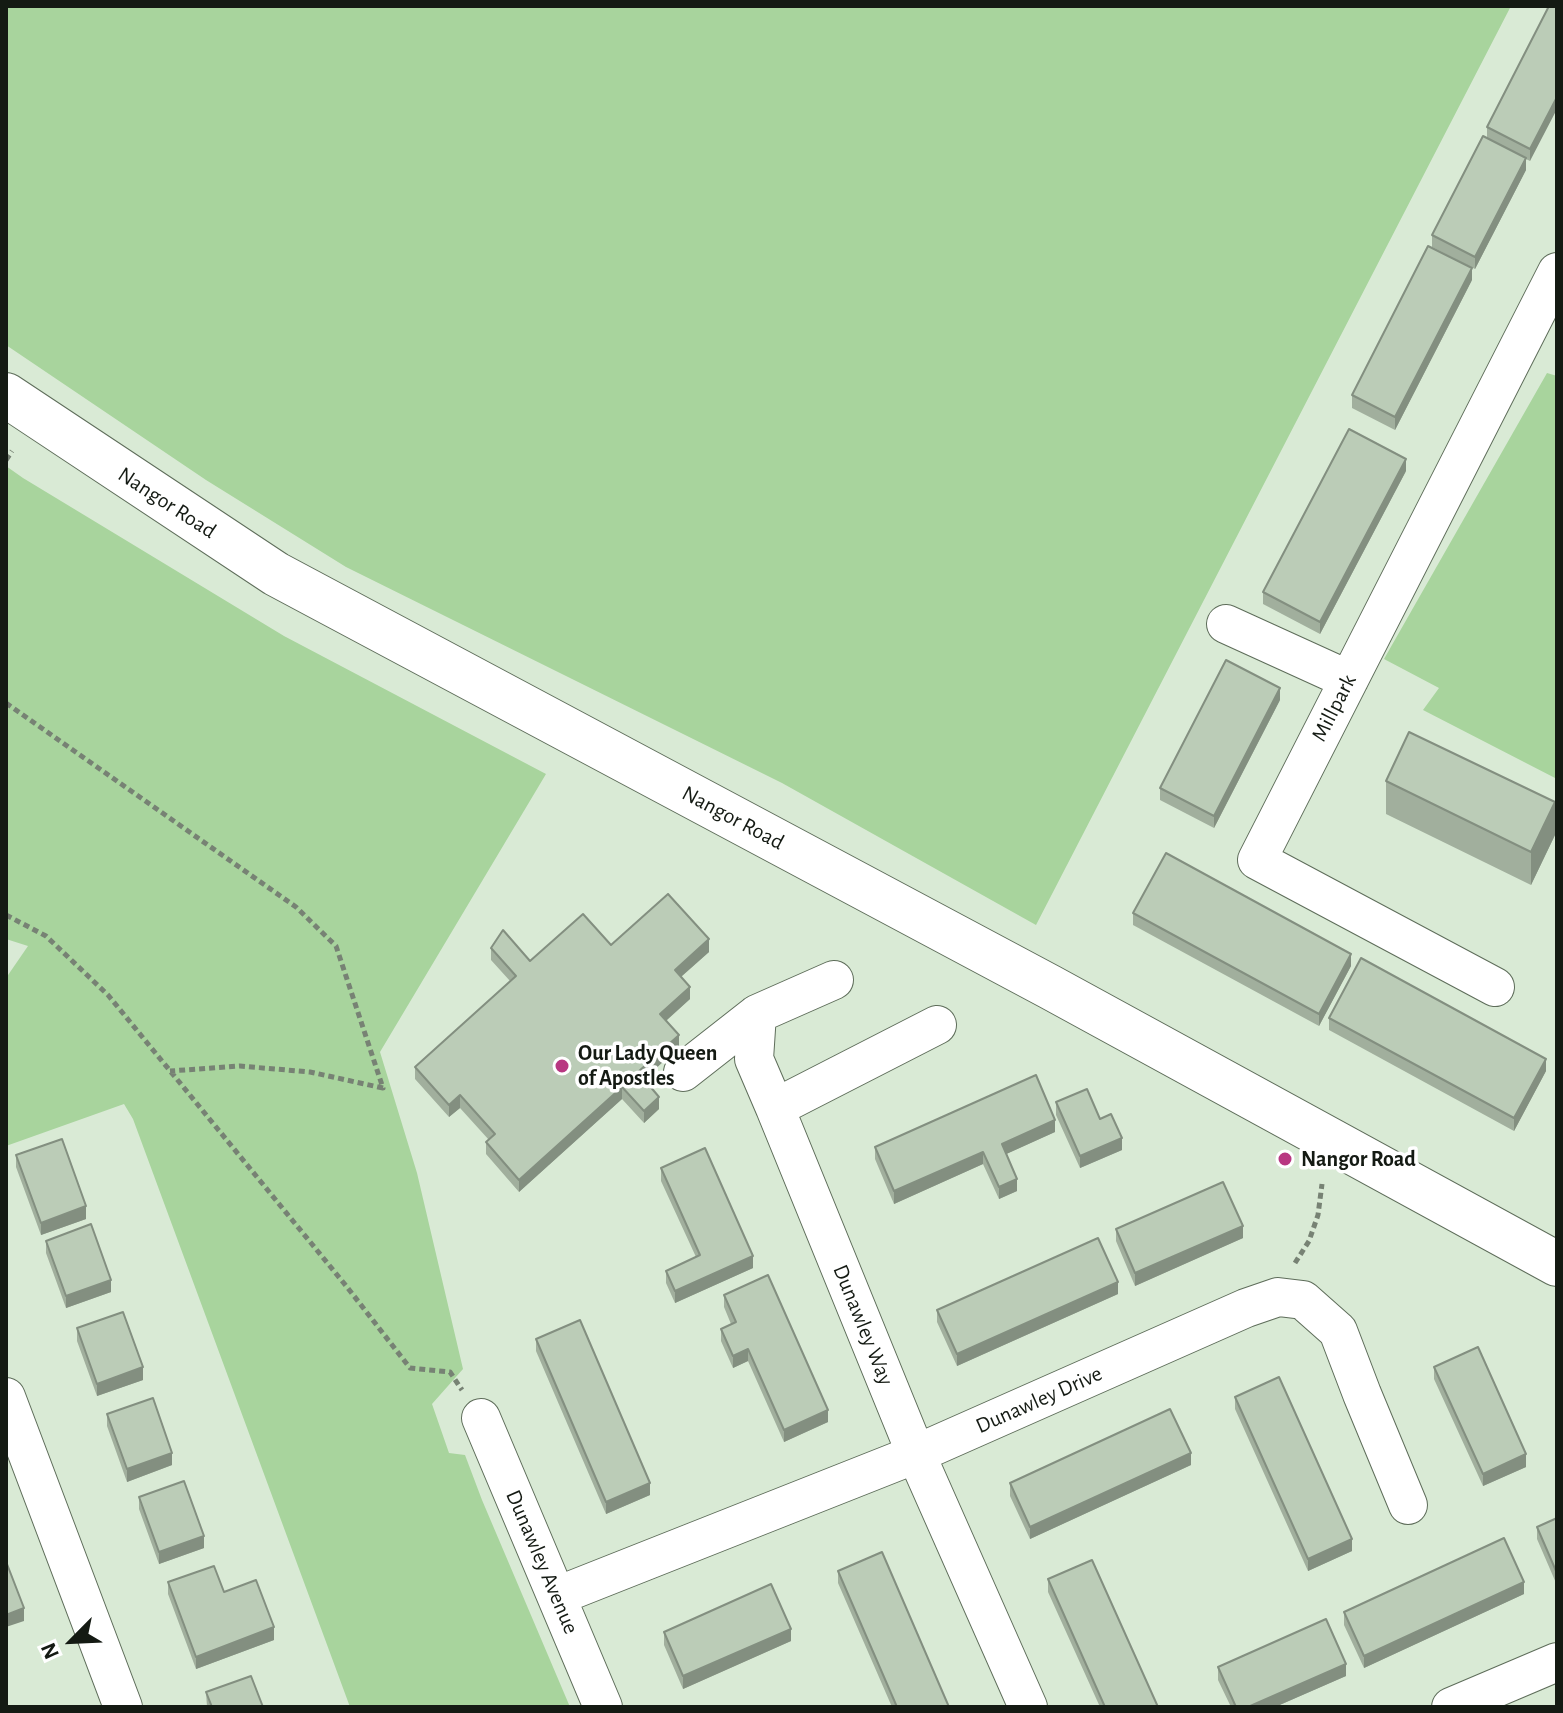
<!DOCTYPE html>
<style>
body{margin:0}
#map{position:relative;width:1563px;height:1713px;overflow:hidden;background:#d9ead5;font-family:"Alegreya Sans",sans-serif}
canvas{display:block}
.frame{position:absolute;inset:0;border:8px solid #141a13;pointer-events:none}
.north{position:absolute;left:32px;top:1601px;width:80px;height:80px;-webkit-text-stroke:6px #fff;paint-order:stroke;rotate:246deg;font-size:22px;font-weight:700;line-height:32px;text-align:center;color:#141a13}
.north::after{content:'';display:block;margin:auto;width:28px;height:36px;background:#141a13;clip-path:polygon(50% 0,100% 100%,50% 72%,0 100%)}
</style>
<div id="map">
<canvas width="1563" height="1713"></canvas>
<div class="frame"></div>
<div class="north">N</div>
</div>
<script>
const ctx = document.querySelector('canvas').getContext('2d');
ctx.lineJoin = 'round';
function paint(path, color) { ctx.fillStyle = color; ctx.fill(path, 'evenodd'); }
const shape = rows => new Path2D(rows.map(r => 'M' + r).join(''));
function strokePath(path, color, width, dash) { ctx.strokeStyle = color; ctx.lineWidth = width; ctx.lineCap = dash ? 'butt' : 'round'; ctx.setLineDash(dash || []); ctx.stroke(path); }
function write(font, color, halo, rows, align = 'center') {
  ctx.font = font + ' "Alegreya Sans",sans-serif'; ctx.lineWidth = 7; ctx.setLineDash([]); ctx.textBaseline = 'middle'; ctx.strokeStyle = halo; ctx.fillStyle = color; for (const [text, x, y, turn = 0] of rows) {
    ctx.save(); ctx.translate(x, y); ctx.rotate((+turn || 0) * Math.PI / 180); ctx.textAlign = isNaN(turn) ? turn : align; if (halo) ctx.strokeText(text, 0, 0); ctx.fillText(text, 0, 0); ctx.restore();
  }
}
paint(shape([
 [6,6,1511,6,1036,925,782,783,346,567,206,480,6,345],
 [1547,373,1557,376,1557,779,1423,710,1439,688,1384,659],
 [6,466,23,478,284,636,546,774,380,1052,417,1173,463,1369,432,1404,449,1453,465,1455,482,1500,570,1707,350,1707,133,1119,124,1104,6,1146,6,978,28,946,6,939]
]), '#a8d49d');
const minor = shape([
 [1226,624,1349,680],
 [1495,987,1257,860,1557,272],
 [937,1025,775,1108,916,1454,1028,1707],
 [683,1072,757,1014],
 [775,1108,754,1059,757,1014,834,980],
 [6,1397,123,1707],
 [481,1418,603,1707],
 [557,1596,916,1454,1246,1308,1278,1297,1303,1300,1338,1331,1362,1394,1408,1505],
 [1451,1707,1557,1662]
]);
const major = shape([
 [6,395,276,574,1050,987,1557,1264]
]);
strokePath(minor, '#5e6d5a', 40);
strokePath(major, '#5e6d5a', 46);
strokePath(shape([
 [6,460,12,451],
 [6,703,296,907,336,946,383,1088,310,1072,240,1066,170,1071],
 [6,915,46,936,108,995,347,1287,410,1368,450,1372,462,1390],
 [1295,1263,1309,1241,1318,1215,1322,1184]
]), '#778274', 5, [6, 4]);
strokePath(minor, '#fff', 38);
strokePath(major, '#fff', 44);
paint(shape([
 [1549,6,1530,161,1526,159,1526,170,1475,269,1432,247,1432,235,1487,138,1487,127],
 [1472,280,1395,430,1352,408,1352,395],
 [1406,471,1320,634,1263,604,1263,592],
 [1280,700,1214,828,1160,800,1160,788],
 [1386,781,1555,835,1531,885,1386,814],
 [1133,913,1351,966,1319,1026,1133,925],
 [611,945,709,952,681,977,690,999,666,1021,679,1047,644,1079,659,1109,644,1123,622,1099,519,1192,486,1154,486,1142,489,1140,460,1108,449,1117,415,1079,415,1067,510,981,491,960,491,948,530,961],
 [1329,1018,1546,1071,1514,1131,1329,1030],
 [1056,1102,1100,1119,1122,1150,1080,1168,1056,1115],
 [1055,1132,1006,1154,1017,1191,999,1199,983,1164,894,1204,875,1159,875,1147],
 [16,1155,86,1219,41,1235,16,1167],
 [661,1168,753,1268,675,1303,666,1283,666,1271,696,1257,661,1181],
 [1116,1229,1243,1238,1135,1286,1116,1241],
 [46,1241,111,1292,66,1308,46,1253],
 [1118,1294,957,1366,937,1322,937,1310],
 [724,1295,828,1422,784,1442,748,1361,733,1368,721,1341,721,1329,731,1324,724,1307],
 [77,1328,143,1380,97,1396,77,1341],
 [536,1339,650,1495,606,1514,536,1351],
 [1434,1367,1526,1467,1483,1486,1434,1379],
 [1235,1397,1352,1551,1308,1571,1235,1409],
 [107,1414,172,1465,127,1482,107,1426],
 [1191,1465,1030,1539,1010,1496,1010,1483],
 [139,1497,204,1548,159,1564,139,1509],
 [1557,1518,1557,1583,1556,1583,1537,1539,1537,1527],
 [838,1571,949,1707,892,1707,838,1583],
 [1048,1579,1158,1707,1100,1707,1048,1592],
 [168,1582,224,1592,274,1640,196,1669,168,1594],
 [1524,1594,1364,1668,1344,1625,1344,1612],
 [664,1632,791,1641,683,1689,664,1645],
 [1218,1667,1346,1676,1275,1707,1231,1707,1218,1680],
 [206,1692,263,1707,207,1707]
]), '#a1af9d');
paint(shape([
 [1557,97,1557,109,1530,161,1530,149],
 [1526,158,1526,170,1475,269,1475,257],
 [1472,268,1472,280,1395,430,1395,417],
 [1406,459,1406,471,1320,634,1320,622],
 [1280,688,1280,700,1214,828,1214,816],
 [1555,802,1555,835,1531,885,1531,852],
 [709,939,709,952,675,982,675,970],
 [1351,954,1351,966,1319,1026,1319,1014],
 [690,987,690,999,660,1026,660,1014],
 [679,1035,679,1047,638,1085,638,1072],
 [1546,1059,1546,1071,1514,1131,1514,1118],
 [622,1087,622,1099,519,1192,519,1180],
 [460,1095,460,1108,449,1117,449,1105],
 [659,1097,659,1109,644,1123,644,1111],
 [1055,1120,1055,1132,1002,1156,1002,1144],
 [1122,1138,1122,1150,1080,1168,1080,1156],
 [983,1152,983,1164,894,1204,894,1191],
 [1017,1179,1017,1191,999,1199,999,1187],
 [86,1206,86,1219,41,1235,41,1223],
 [1243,1226,1243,1238,1135,1286,1135,1273],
 [753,1256,753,1268,675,1303,675,1291],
 [111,1280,111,1292,66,1308,66,1296],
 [1118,1282,1118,1294,957,1366,957,1354],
 [748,1349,748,1361,733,1368,733,1356],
 [143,1367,143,1380,97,1396,97,1384],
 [828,1410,828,1422,784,1442,784,1430],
 [172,1453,172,1465,127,1482,127,1469],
 [1191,1453,1191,1465,1030,1539,1030,1527],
 [1526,1454,1526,1467,1483,1486,1483,1474],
 [650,1483,650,1495,606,1514,606,1502],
 [204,1536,204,1548,159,1564,159,1552],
 [1352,1539,1352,1551,1308,1571,1308,1559],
 [1524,1582,1524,1594,1364,1668,1364,1656],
 [24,1608,24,1621,6,1627,6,1615],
 [274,1627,274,1640,196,1669,196,1657],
 [791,1629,791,1641,683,1689,683,1676],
 [1346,1664,1346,1676,1275,1707,1248,1707]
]), '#838f80');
const building = shape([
 [1549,6,1557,6,1557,97,1530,149,1487,127,1549,6],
 [1483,136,1526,158,1475,257,1432,235,1483,136],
 [1428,246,1472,268,1395,417,1352,395,1428,246],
 [1349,429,1406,459,1320,622,1263,592,1349,429],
 [1226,660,1280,688,1214,816,1160,788,1226,660],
 [1409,732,1555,802,1531,852,1386,781,1409,732],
 [1166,853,1351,954,1319,1014,1133,913,1166,853],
 [668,894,709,939,675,970,690,987,660,1014,679,1035,638,1072,659,1097,644,1111,622,1087,519,1180,486,1142,495,1134,460,1095,449,1105,415,1067,516,976,491,948,503,930,530,961,583,914,611,945,668,894],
 [1361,958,1546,1059,1514,1118,1329,1018,1361,958],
 [1036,1075,1055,1120,1002,1144,1017,1179,999,1187,983,1152,894,1191,875,1147,1036,1075],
 [1087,1089,1100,1119,1111,1114,1122,1138,1080,1156,1056,1102,1087,1089],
 [62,1139,86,1206,41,1223,16,1155,62,1139],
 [705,1148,753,1256,675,1291,666,1271,700,1255,661,1168,705,1148],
 [1223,1182,1243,1226,1135,1273,1116,1229,1223,1182],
 [91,1224,111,1280,66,1296,46,1241,91,1224],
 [1098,1238,1118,1282,957,1354,937,1310,1098,1238],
 [768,1275,828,1410,784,1430,748,1349,733,1356,721,1329,736,1322,724,1295,768,1275],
 [123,1312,143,1367,97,1384,77,1328,123,1312],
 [580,1320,650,1483,606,1502,536,1339,580,1320],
 [1478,1347,1526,1454,1483,1474,1434,1367,1478,1347],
 [1279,1377,1352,1539,1308,1559,1235,1397,1279,1377],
 [153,1398,172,1453,127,1469,107,1414,153,1398],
 [1170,1409,1191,1453,1030,1527,1010,1483,1170,1409],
 [184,1481,204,1536,159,1552,139,1497,184,1481],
 [1557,1518,1557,1571,1556,1571,1537,1527,1557,1518],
 [1504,1538,1524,1582,1364,1656,1344,1612,1504,1538],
 [882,1552,949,1707,897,1707,838,1571,882,1552],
 [1092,1560,1158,1707,1105,1707,1048,1579,1092,1560],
 [6,1564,7,1564,24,1608,6,1615,6,1564],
 [214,1566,224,1592,256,1580,274,1627,196,1657,168,1582,214,1566],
 [771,1584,791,1629,683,1676,664,1632,771,1584],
 [1326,1619,1346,1664,1248,1707,1236,1707,1218,1667,1326,1619],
 [251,1676,263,1707,212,1707,206,1692,251,1676]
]);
paint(building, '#bbccb7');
strokePath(building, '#838f80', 2);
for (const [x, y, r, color] of [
 [562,1066,8,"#b83781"],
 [1285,1159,8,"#b83781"]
]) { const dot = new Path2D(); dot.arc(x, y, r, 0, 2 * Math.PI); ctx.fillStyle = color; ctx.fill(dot); strokePath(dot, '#fff', 3); }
write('22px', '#141a13', '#fff', [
 ["Nangor Road",167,503,33],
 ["Millpark",1334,708,-63],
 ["Nangor Road",733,818,28],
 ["Dunawley Way",863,1325,68],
 ["Dunawley Drive",1039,1400,-24],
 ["Dunawley Avenue",542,1562,67]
]);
write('bold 22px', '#141a13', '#fff', [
 ["Our Lady Queen",578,1053],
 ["of Apostles",578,1078],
 ["Nangor Road",1301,1159]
], 'left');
</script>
